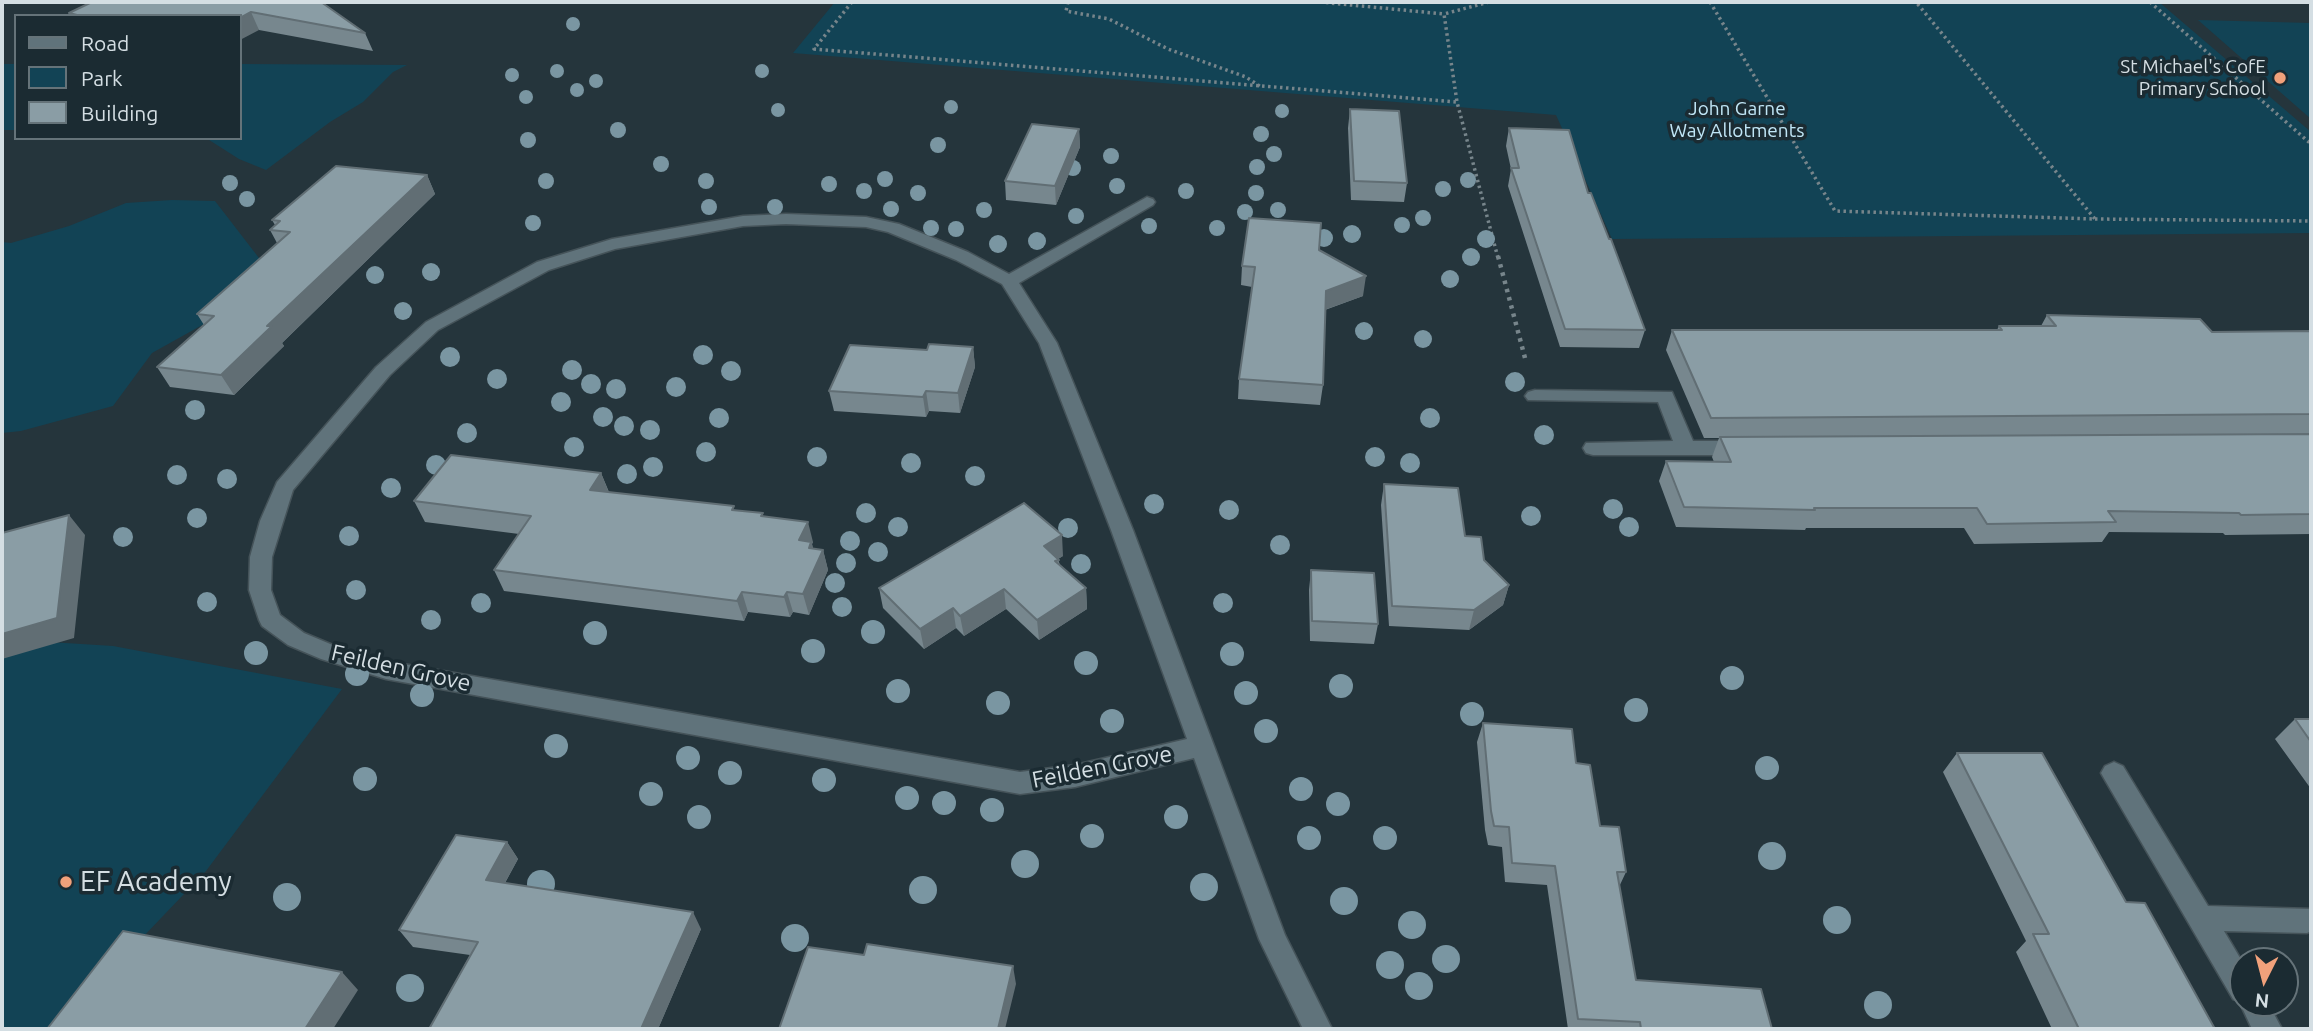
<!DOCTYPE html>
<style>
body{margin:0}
#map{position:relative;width:2313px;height:1031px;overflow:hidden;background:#25353c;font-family:Ubuntu,sans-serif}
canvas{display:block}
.frame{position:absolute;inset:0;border:4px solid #d4dee3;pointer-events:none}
.legend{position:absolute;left:14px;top:14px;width:228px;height:126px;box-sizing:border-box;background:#1b2b32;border:2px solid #657379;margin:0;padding:9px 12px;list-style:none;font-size:21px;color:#d4dee3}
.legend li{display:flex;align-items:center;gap:14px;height:35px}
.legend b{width:35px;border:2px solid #657379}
.north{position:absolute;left:2229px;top:947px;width:70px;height:70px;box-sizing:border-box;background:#1b2b32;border:2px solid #657379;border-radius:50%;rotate:186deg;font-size:19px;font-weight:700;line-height:28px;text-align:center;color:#d4dee3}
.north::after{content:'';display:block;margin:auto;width:24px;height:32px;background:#f1a17b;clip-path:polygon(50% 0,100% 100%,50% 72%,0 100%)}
</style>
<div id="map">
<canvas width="2313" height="1031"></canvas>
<div class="frame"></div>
<ul class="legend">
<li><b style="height:9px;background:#60737b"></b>Road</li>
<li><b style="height:19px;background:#124355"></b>Park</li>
<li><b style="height:19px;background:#8a9da5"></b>Building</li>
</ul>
<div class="north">N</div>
</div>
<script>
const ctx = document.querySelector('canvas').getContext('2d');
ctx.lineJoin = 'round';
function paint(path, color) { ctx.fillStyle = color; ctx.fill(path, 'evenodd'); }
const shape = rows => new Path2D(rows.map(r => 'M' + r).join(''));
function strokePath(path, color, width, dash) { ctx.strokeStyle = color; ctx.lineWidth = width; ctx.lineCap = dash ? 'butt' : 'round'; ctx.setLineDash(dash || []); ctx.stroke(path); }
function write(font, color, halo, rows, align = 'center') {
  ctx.font = font + ' Ubuntu,sans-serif'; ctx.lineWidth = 7; ctx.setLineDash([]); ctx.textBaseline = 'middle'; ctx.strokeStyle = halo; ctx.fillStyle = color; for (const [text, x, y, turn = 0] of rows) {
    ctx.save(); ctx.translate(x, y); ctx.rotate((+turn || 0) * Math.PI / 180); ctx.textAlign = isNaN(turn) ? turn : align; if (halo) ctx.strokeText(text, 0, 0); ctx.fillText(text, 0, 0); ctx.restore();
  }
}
paint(shape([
 [835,2,2159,2,2311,132,2311,233,1612,239,1556,115,793,53],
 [2198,20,2311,23,2311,119],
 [2,64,16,64,16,130,2,130],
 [240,64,407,65,393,72,363,102,330,122,266,170,239,159,206,138,240,138],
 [172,200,215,201,259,258,264,280,213,319,152,353,113,406,21,431,2,433,2,242,11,243,69,226,126,203],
 [2,639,113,646,342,689,206,871,98,984,61,1029,2,1029]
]), '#124355');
const minor = shape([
 [1147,197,1153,199,1155,202,1153,205,1019,283,1057,343,1133,530,1285,935,1332,1029,1303,1029,1259,939,1194,758,1075,787,1020,794,386,679,321,659,288,645,262,626,259,620,249,590,250,557,260,521,277,482,376,367,426,322,537,262,612,239,743,216,786,214,866,217,899,224,968,252,1009,274,1147,197],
 [786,224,866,227,888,232,956,260,1002,284,1039,343,1111,530,1187,739,1075,765,1020,772,386,661,335,646,304,633,280,615,271,590,272,557,293,490,390,375,438,330,549,270,615,249,743,226,786,224],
 [1535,390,1672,392,1693,441,1742,441,1749,443,1752,448,1749,453,1742,455,1593,455,1586,453,1583,448,1586,443,1673,441,1658,402,1528,400,1525,396,1528,392,1535,390],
 [2114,762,2123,766,2208,906,2311,909,2311,931,2307,933,2224,931,2243,963,2243,1003,2268,1003,2282,1029,2252,1029,2239,1001,2233,999,2105,780,2101,773,2105,766,2114,762]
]);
strokePath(minor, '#455359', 3);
strokePath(shape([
 [852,2,814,49,1457,102],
 [1068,2,1066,11,1109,19,1168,49,1246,77,1261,87],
 [1320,2,1444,14],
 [1489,2,1444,14,1457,102,1498,258],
 [1710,2,1835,211,2095,219,1916,2],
 [2150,2,2311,144],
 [2095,219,2311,221]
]), '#77858b', 3.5, [2.5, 3.5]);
strokePath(shape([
 [1498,256,1525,358,1529,358]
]), '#77858b', 4.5, [3.5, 5]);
paint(minor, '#60737b');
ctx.fillStyle = '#7a96a2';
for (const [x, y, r] of [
 [573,24,7],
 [557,71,7],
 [762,71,7],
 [512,75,7],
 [596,81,7],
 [577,90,7],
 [526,97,7],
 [951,107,7],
 [778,110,7],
 [1282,111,7],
 [618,130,8],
 [1261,134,8],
 [528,140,8],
 [938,145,8],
 [1274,154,8],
 [1111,156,8],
 [661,164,8],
 [1257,167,8],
 [1073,168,8],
 [885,179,8],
 [1468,180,8],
 [546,181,8],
 [706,181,8],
 [230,183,8],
 [829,184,8],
 [1117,186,8],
 [1443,189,8],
 [864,191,8],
 [1186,191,8],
 [918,193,8],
 [1256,193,8],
 [247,199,8],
 [709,207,8],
 [775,207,8],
 [891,209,8],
 [984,210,8],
 [1278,210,8],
 [1245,212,8],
 [1076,216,8],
 [1423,218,8],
 [533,223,8],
 [1402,225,8],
 [1149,226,8],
 [931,228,8],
 [1217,228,8],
 [956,229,8],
 [1352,234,9],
 [1324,238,9],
 [1486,239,9],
 [1037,241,9],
 [998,244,9],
 [1471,257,9],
 [431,272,9],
 [375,275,9],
 [1450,279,9],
 [403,311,9],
 [1364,331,9],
 [1423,339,9],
 [703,355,10],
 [450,357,10],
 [572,370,10],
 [731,371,10],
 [497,379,10],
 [1515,382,10],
 [591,384,10],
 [676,387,10],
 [616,389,10],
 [561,402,10],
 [195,410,10],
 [603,417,10],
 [719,418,10],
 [1430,418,10],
 [624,426,10],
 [650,430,10],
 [467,433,10],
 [1544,435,10],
 [574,447,10],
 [706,452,10],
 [817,457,10],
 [1375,457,10],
 [911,463,10],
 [1410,463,10],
 [436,465,10],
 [653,467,10],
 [627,474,10],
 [177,475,10],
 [975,476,10],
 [227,479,10],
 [391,488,10],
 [1154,504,10],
 [1613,509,10],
 [1229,510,10],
 [866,513,10],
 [1531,516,10],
 [197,518,10],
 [898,527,10],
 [1629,527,10],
 [1068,528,10],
 [349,536,10],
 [123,537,10],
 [850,541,10],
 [1280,545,10],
 [878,552,10],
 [846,563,10],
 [1081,564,10],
 [835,583,10],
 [356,590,10],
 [207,602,10],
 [481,603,10],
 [1223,603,10],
 [842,607,10],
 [431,620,10],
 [873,632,12],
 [595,633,12],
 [813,651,12],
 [256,653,12],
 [1232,654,12],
 [1086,663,12],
 [357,674,12],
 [1732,678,12],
 [1341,686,12],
 [898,691,12],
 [1246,693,12],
 [422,695,12],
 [998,703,12],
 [1636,710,12],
 [1472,714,12],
 [1112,721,12],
 [1266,731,12],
 [556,746,12],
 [688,758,12],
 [1767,768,12],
 [730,773,12],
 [365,779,12],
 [824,780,12],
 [1301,789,12],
 [651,794,12],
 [907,798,12],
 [944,803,12],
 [1338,804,12],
 [992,810,12],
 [699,817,12],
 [1176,817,12],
 [1092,836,12],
 [1309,838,12],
 [1385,838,12],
 [1772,856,14],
 [1025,864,14],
 [541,884,14],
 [1204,887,14],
 [923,890,14],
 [287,897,14],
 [1344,901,14],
 [1837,920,14],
 [1412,925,14],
 [795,938,14],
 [1446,959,14],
 [1390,965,14],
 [1419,986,14],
 [410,988,14],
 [1878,1005,14]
]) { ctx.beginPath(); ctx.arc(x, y, r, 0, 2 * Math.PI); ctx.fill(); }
paint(shape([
 [321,2,365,33,373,51,259,30,240,16,70,16,69,13],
 [1350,109,1407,183,1404,202,1351,200,1348,128],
 [1509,128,1588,193,1645,330,1639,348,1560,347,1508,186,1511,169,1506,146],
 [1079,129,1080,147,1056,205,1006,200,1005,181],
 [427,175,435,194,282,343,284,346,234,395,170,387,157,367,204,325,197,314,277,243,270,230,275,225,272,220],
 [1319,250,1363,296,1325,310,1323,385,1320,405,1238,399,1239,379,1252,287,1241,285,1242,266],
 [2047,315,2212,332,2311,331,2311,534,2225,535,2223,533,2109,532,2102,542,1974,544,1964,528,1806,528,1805,530,1676,527,1659,481,1666,461,1714,462,1712,457,1719,438,1704,438,1666,350,1672,330,1997,330,1999,326,2041,326],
 [973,347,975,367,960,413,929,411,926,417,834,411,829,391,927,350],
 [601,473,609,492,736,510,764,516,813,542,812,544,813,549,823,550,828,570,809,615,793,612,790,617,748,612,744,621,504,591,494,570,519,534,425,522,414,501],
 [1384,484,1484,560,1509,585,1503,605,1469,630,1389,626,1381,505],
 [1063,556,1058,559,1060,565,1086,588,1087,609,1039,640,1006,609,964,636,956,628,924,649,883,608,879,588],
 [1311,570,1378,624,1374,644,1310,641,1309,590],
 [2295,719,2311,719,2311,789,2275,739],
 [1483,723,1576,763,1600,826,1626,872,1619,887,1636,980,1772,1029,1568,1029,1547,885,1505,882,1502,847,1488,845,1485,830,1477,742],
 [1957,753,2126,902,2215,1029,2052,1029,2016,952,2026,941,1943,772],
 [507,842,518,859,505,883,701,929,658,1029,429,1029,470,955,413,947,399,930]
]), '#77878e');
paint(shape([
 [251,12,259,30,240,40,240,18],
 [1079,129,1080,147,1056,205,1055,186],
 [427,175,435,194,282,343,284,346,234,395,221,375,267,326],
 [1366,276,1363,296,1324,310,1326,291],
 [973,347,975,367,960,413,958,393],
 [926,391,929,411,926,417,923,397],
 [601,473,609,493,590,490],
 [69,515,85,535,74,638,2,659,2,634],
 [808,522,813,542,812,544,816,562,799,540],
 [1062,535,1063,556,1046,566,1044,546],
 [823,550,828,570,809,615,803,594],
 [1509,585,1503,605,1469,630,1474,610],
 [1086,588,1087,609,1039,640,1037,620],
 [1004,589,1006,609,964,636,960,616],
 [742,592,748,612,744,621,737,601],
 [787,592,793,612,790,617,784,597],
 [953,608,956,628,924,649,920,629],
 [507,842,518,859,497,897,486,880],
 [693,912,701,929,658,1029,641,1029],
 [1013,966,1016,984,1005,1029,998,1029],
 [342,972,358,990,333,1029,305,1029]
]), '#616e74');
const building = shape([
 [92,2,321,2,365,33,251,12,240,18,240,16,81,16,69,13,92,2],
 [1350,109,1399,111,1407,183,1354,181,1350,109],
 [1032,124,1079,129,1055,186,1005,181,1032,124],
 [1509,128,1569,130,1588,193,1591,193,1609,239,1611,239,1645,330,1565,329,1511,168,1519,168,1509,128],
 [336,166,427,175,267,326,272,326,221,375,157,367,214,316,197,314,290,232,270,230,280,221,272,220,336,166],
 [1249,218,1321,223,1319,250,1366,276,1326,291,1323,385,1239,379,1255,267,1242,266,1249,218],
 [2047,315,2200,319,2212,332,2311,331,2311,414,1711,418,1672,330,2002,330,1999,326,2056,326,2047,315],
 [929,344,973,347,958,393,926,391,923,397,829,391,850,345,927,350,929,344],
 [2311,434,2311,514,2241,515,2239,513,2108,511,2116,522,1987,524,1977,508,1814,508,1815,510,1684,507,1666,461,1731,462,1720,437,2311,434],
 [451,455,601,473,590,490,734,506,732,510,763,513,761,516,808,522,799,540,811,542,809,548,823,550,803,594,787,592,784,597,742,592,737,601,494,570,531,516,414,501,451,455],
 [1384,484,1458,488,1465,536,1481,537,1484,560,1509,585,1474,610,1392,606,1384,484],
 [1024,503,1062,535,1044,546,1059,560,1055,561,1086,588,1037,620,1004,589,960,616,953,608,920,629,879,588,1024,503],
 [69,515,57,618,2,634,2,533,69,515],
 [1311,570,1374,573,1378,624,1312,621,1311,570],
 [2295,719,2311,719,2311,742,2295,719],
 [1483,723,1572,729,1576,763,1590,765,1600,826,1619,827,1626,872,1617,872,1636,980,1761,989,1772,1029,1641,1029,1640,1022,1578,1019,1555,866,1512,863,1509,827,1494,826,1491,811,1483,723],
 [1957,753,2042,753,2126,902,2145,903,2215,1029,2079,1029,2033,934,2049,934,1957,753],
 [456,835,507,842,486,880,693,912,641,1029,429,1029,478,942,399,930,456,835],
 [123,931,342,972,305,1029,47,1029,123,931],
 [867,944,1013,966,998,1029,779,1029,808,947,864,955,867,944]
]);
paint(building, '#8a9da5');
strokePath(building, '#616e74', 2);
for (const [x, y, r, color] of [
 [2280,78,7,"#f1a17b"],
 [66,882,7,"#f1a17b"]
]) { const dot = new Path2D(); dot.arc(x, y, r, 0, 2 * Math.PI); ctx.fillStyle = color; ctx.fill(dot); strokePath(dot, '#1b2b32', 2.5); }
write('19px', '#d4dee3', '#1b2b32', [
 ["St Michael's CofE",2266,67],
 ["Primary School",2266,89]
], 'right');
write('19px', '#c0e6f6', '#1b2b32', [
 ["John Garne",1737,109],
 ["Way Allotments",1737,131]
]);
write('23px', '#d4dee3', '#1b2b32', [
 ["Feilden Grove",401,668,13],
 ["Feilden Grove",1102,767,-11]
]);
write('28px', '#d4dee3', '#1b2b32', [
 ["EF Academy",80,882]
], 'left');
</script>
